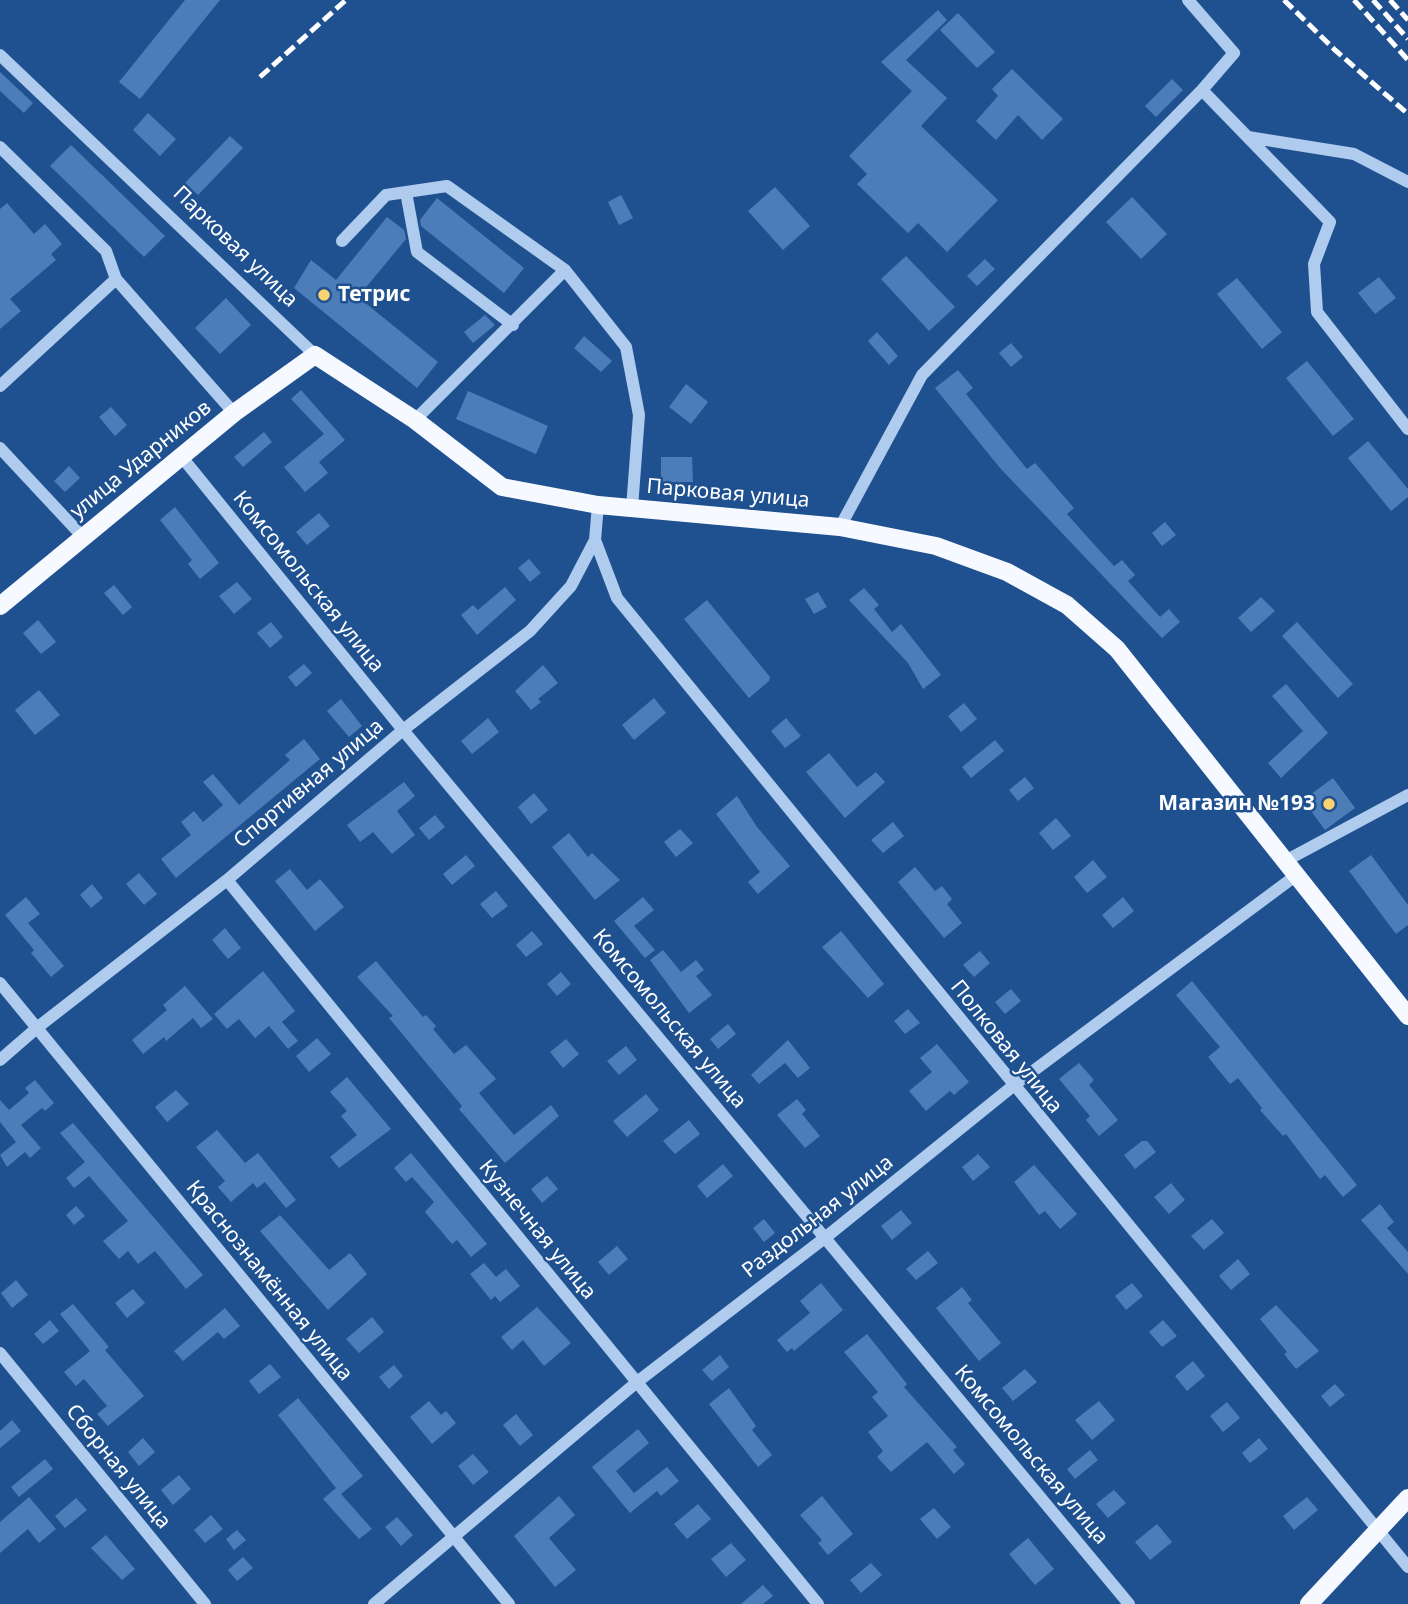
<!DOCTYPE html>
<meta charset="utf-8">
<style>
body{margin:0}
canvas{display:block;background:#1f5190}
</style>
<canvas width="1408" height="1604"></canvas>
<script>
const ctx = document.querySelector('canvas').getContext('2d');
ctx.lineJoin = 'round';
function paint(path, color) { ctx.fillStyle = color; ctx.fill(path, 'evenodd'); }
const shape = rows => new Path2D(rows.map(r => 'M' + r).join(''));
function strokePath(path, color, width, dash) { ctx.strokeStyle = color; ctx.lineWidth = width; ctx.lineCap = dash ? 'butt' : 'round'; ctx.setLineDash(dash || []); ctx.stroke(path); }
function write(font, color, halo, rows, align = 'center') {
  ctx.font = font + ' "Noto Sans",sans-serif'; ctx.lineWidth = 5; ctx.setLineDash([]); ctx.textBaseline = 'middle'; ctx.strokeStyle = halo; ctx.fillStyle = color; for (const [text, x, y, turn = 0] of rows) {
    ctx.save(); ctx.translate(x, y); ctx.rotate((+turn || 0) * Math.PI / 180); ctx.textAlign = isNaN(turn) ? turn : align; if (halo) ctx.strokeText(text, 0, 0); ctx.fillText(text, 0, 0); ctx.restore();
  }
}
paint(shape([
 [185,0,220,0,140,99,119,82],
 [938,10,947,20,906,60,947,98,921,126,998,200,947,252,918,223,908,233,857,184,867,174,849,156,912,91,881,62],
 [958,13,995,52,977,68,940,30],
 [1012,69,1063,119,1042,140,1018,115,996,140,976,121,998,96,992,89],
 [0,72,33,103,24,113,0,91],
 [1172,79,1183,90,1156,117,1145,106],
 [148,113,176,139,160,156,133,130],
 [230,136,243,148,198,195,185,183],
 [71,145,165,236,144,257,50,166],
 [775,187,810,226,783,250,748,211],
 [621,195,633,218,619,225,608,202],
 [1132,197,1167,234,1141,259,1106,222],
 [437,198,524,268,504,293,421,226,420,220],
 [7,203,34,234,45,224,62,244,51,254,56,260,10,299,21,311,0,329,0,209],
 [387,217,404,230,406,239,358,297,438,362,417,388,294,288,311,260,336,280],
 [906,256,955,307,929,331,881,279],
 [985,259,995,269,977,286,967,276],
 [1379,277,1396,298,1375,314,1358,293],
 [1237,278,1282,332,1262,349,1217,294],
 [226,298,251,325,220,354,195,328],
 [485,315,495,325,473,343,464,332],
 [877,332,898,356,889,365,868,341],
 [584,336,612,361,601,372,574,348],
 [1011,343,1023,357,1011,367,999,353],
 [1307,361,1354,419,1333,436,1286,378],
 [958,370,973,388,966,394,1027,469,1035,463,1074,508,1067,514,1090,540,1114,566,1122,560,1135,575,1128,581,1160,617,1169,609,1180,622,1162,638,1000,468,935,388],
 [686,384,708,402,691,424,669,407],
 [301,390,345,440,319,462,328,473,305,492,284,467,324,434,291,399],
 [468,391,548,426,536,454,456,419],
 [111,407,127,425,115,436,99,417],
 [264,432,272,442,243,467,234,457],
 [1368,441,1408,489,1408,497,1391,511,1348,458],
 [661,457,692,457,693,482,661,482],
 [69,466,80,478,65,492,54,481],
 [175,507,219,563,200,579,188,564,192,560,160,520],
 [319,513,330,526,307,545,296,532],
 [1165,522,1176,535,1162,546,1152,533],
 [529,559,541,573,530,582,518,568],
 [237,582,252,599,234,614,219,596],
 [114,585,132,607,123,615,104,593],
 [505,587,516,600,477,635,461,615,473,605,478,610],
 [864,588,879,605,874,609,892,632,901,624,941,675,923,689,908,663,849,600],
 [818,592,827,607,814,614,805,599],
 [1261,597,1275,611,1251,632,1238,618],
 [707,600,770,677,769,681,749,698,684,619],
 [38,620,56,642,41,654,23,633],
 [271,622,283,637,270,648,257,633],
 [1297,622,1353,684,1338,698,1282,636],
 [304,664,312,673,296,687,288,677],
 [543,665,558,683,538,699,541,702,531,710,515,691],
 [1286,684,1328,733,1281,778,1268,763,1303,731,1272,696],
 [39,690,60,715,35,735,15,710],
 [654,698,666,713,634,740,622,725],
 [341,699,362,726,349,737,327,711],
 [964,703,977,719,961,732,948,716],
 [488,718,499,732,472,754,461,741],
 [786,718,801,736,785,748,771,731],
 [304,739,320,759,176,878,161,859,191,835,181,822,194,811,203,822,223,805,203,782,213,774,239,805,290,760,285,755],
 [995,740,1004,751,971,778,962,767],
 [829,753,857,787,876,772,885,782,845,818,806,772],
 [1025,777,1034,788,1018,801,1009,790],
 [1333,778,1355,808,1325,830,1303,800],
 [404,782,415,796,397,811,415,835,392,854,373,832,360,842,347,825],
 [534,793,548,810,531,824,518,807],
 [737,796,757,827,790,866,758,894,748,882,760,872,716,814],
 [435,815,445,827,429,840,419,828],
 [1056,818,1071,836,1053,850,1039,833],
 [893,822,904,836,883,853,871,840],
 [680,829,693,843,676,857,664,842],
 [569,833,588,857,592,853,620,880,595,900,552,847],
 [466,855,475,866,452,885,443,874],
 [1371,855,1408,905,1408,925,1396,934,1349,871],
 [1093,860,1107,877,1087,893,1074,877],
 [915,867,935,891,942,886,952,899,947,904,962,923,944,938,898,882],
 [290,869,307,890,320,879,344,907,315,931,275,881],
 [139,873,157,894,144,905,126,884],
 [92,884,103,898,91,908,80,895],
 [496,891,508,906,492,918,480,904],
 [26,897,40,914,28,923,64,966,51,977,31,953,34,950,5,915],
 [643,897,654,910,634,926,655,950,645,958,614,921],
 [1123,897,1134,911,1113,928,1102,915],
 [225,928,241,948,228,959,212,940],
 [532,931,543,944,526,957,516,945],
 [841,931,884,984,868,998,822,947],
 [663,950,681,972,696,960,704,970,696,976,712,995,689,1013,650,960],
 [980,951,990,963,974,977,963,965],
 [376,961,423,1017,426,1015,436,1026,433,1029,454,1054,466,1045,496,1079,479,1093,514,1135,551,1105,559,1116,505,1163,459,1109,462,1106,389,1018,393,1016,357,977],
 [263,971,295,1011,282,1022,298,1041,288,1049,269,1026,255,1038,239,1019,227,1029,214,1014],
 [561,972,571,984,557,996,547,984],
 [1192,981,1357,1185,1343,1197,1325,1175,1320,1179,1286,1134,1283,1136,1260,1110,1262,1108,1238,1078,1230,1084,1208,1057,1220,1047,1176,995],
 [185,986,213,1019,201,1028,193,1018,166,1041,164,1037,143,1054,132,1040,167,1010,163,1005],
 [1011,989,1021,1001,1005,1014,995,1002],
 [908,1009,920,1023,905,1034,894,1021],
 [728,1024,736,1034,718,1049,710,1039],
 [317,1038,331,1054,309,1072,296,1056],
 [566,1039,579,1054,563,1068,550,1052],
 [788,1040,810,1068,798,1078,785,1063,759,1084,751,1075],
 [937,1044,969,1082,954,1095,950,1091,926,1111,909,1091,932,1072,920,1058],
 [626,1046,637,1060,619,1075,607,1061],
 [1079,1063,1094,1080,1089,1085,1118,1120,1099,1136,1086,1120,1090,1116,1059,1079],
 [347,1077,391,1129,339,1168,330,1157,357,1135,341,1116,347,1111,330,1092],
 [35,1080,54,1103,45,1111,42,1108,21,1125,41,1148,30,1158,25,1152,7,1167,0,1155,16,1142,0,1122,0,1100,9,1110,29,1093,25,1088],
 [176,1090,189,1104,167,1122,155,1107],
 [646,1094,659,1110,627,1137,613,1121],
 [797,1099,806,1110,802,1114,820,1136,805,1148,777,1115],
 [689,1120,700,1134,675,1154,663,1141],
 [73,1123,203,1275,186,1289,155,1251,138,1264,128,1251,119,1259,103,1241,128,1221,89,1176,74,1188,66,1178,85,1162,60,1133],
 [217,1130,245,1163,258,1153,296,1200,286,1208,265,1182,257,1188,253,1183,231,1202,218,1187,225,1181,196,1147],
 [1142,1141,1147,1141,1156,1152,1135,1169,1124,1155],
 [411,1153,487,1244,471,1257,457,1240,452,1244,425,1212,434,1202,412,1177,406,1182,394,1168],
 [978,1154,990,1167,973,1181,962,1167],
 [723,1164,733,1176,707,1198,697,1186],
 [1034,1165,1077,1214,1060,1229,1045,1211,1039,1215,1014,1182],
 [547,1176,558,1189,542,1203,531,1189],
 [1171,1183,1185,1200,1169,1214,1154,1197],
 [1380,1204,1394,1222,1387,1228,1408,1252,1408,1274,1361,1220],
 [76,1206,85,1216,74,1225,66,1215],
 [901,1210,912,1223,892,1240,881,1226],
 [280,1215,329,1270,350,1253,367,1274,328,1310,260,1231],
 [764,1219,775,1233,764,1242,753,1228],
 [1212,1219,1224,1233,1204,1250,1191,1236],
 [617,1246,628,1259,609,1275,598,1262],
 [928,1251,938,1263,916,1280,906,1269],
 [1238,1259,1250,1274,1231,1290,1219,1276],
 [484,1263,496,1277,506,1269,520,1286,500,1302,495,1296,491,1300,470,1274],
 [16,1280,28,1295,12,1308,1,1293],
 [821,1283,843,1310,794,1351,792,1348,787,1352,777,1340,810,1313,800,1301],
 [1132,1283,1143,1296,1126,1310,1115,1296],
 [962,1287,972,1300,968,1303,1001,1343,979,1361,936,1308],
 [133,1289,145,1303,127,1318,115,1303],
 [73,1304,109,1347,105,1350,144,1396,108,1426,97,1414,107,1406,84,1379,76,1386,64,1372,90,1351,60,1314],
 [1276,1305,1319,1351,1296,1369,1284,1354,1287,1352,1260,1319],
 [537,1307,571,1343,544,1366,523,1340,512,1350,501,1337],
 [225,1308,240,1326,224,1339,218,1332,183,1361,174,1351],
 [372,1317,384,1332,359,1353,346,1339],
 [50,1320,59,1331,43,1344,34,1334],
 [1163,1320,1177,1336,1162,1347,1149,1332],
 [867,1334,907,1384,904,1387,957,1447,953,1450,965,1464,954,1474,927,1442,891,1472,877,1457,883,1451,868,1432,888,1416,872,1397,878,1392,844,1352],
 [720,1355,729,1367,712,1381,702,1370],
 [1193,1361,1205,1376,1187,1391,1175,1376],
 [270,1364,281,1377,259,1394,249,1381],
 [394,1365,403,1376,389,1389,379,1377],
 [1025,1369,1037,1382,1013,1401,1002,1388],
 [1335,1384,1345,1395,1330,1407,1321,1396],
 [729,1388,756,1426,752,1430,772,1455,758,1467,709,1404],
 [298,1398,363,1476,341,1494,372,1529,359,1539,323,1499,336,1488,278,1415],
 [429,1401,441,1415,446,1411,456,1423,432,1444,410,1417],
 [1099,1401,1115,1420,1092,1440,1075,1420],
 [1227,1402,1240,1418,1223,1432,1210,1416],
 [516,1414,533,1435,520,1446,503,1425],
 [12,1420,21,1431,0,1448,0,1431],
 [638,1429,649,1443,616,1471,634,1493,667,1467,679,1481,661,1496,657,1491,630,1513,592,1467],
 [143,1438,155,1452,139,1466,128,1452],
 [1259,1438,1268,1449,1250,1463,1242,1453],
 [1090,1450,1098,1460,1075,1479,1067,1469],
 [473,1454,489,1472,473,1485,458,1466],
 [45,1459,53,1469,19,1497,11,1487],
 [179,1475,191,1489,173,1505,161,1490],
 [1114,1490,1126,1503,1108,1518,1096,1504],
 [559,1496,575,1515,549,1538,576,1570,555,1587,514,1536],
 [822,1496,853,1534,828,1555,818,1543,822,1540,800,1515],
 [29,1497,56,1529,39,1543,28,1529,0,1553,0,1522],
 [1307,1497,1318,1510,1294,1530,1283,1516],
 [76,1498,87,1510,65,1528,55,1516],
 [698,1504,711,1519,687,1539,674,1524],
 [934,1508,951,1527,937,1539,920,1519],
 [211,1515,223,1529,205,1543,194,1530],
 [397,1517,413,1535,401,1546,385,1527],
 [1157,1524,1172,1542,1150,1560,1135,1542],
 [237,1530,246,1540,234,1550,226,1539],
 [106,1535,135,1569,122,1580,91,1548],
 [1028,1538,1054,1569,1035,1585,1009,1554],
 [731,1543,746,1560,726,1577,711,1559],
 [243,1557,253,1568,237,1581,228,1570],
 [871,1563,882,1575,861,1593,850,1580],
 [763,1585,773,1596,763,1604,741,1604]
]), '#4c7db8');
strokePath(shape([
 [0,55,315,355],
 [1202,90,1330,222,1314,264,1317,312,1408,429],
 [1248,137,1354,154,1408,182],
 [0,147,106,251,116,279],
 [406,192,417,252,513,325],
 [342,241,386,195,447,186,565,270,626,347,639,415,632,508],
 [0,386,116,279,234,413],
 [415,420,565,270],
 [0,448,83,537],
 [181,456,403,730,1129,1604],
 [840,527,922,375,1202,90,1234,53,1188,0],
 [595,540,617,598,1408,1567],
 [1287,860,1408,795],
 [227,880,818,1604],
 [0,983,509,1604],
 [0,1060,38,1027,227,880,403,730,530,631,571,586,595,540,598,505],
 [0,1353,205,1604],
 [374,1604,637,1382,826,1237,1013,1086,1298,874]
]), '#afcbed', 12);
strokePath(shape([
 [0,606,234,413,315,355,415,420,502,487,598,505,840,527,936,546,1007,572,1067,605,1117,649,1408,1016],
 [1309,1604,1408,1498]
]), '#f6f9ff', 18);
strokePath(shape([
 [1284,0,1335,50,1408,114],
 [1354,0,1408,60],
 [1373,0,1408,39],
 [1390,0,1408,20],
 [260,77,346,0]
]), '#fff', 5, [12, 5]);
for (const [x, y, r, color] of [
 [324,295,7,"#fbd270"],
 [1329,804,7,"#fbd270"]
]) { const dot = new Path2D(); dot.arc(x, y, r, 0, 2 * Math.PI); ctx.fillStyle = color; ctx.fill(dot); strokePath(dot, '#1f5190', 2.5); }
write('21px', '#fff', '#1f5190', [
 ["Парковая улица",235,247,44],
 ["улица Ударников",141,460,-39],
 ["Парковая улица",728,494,5],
 ["Комсомольская улица",308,582,51],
 ["Спортивная улица",309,784,-40],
 ["Комсомольская улица",669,1019,50],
 ["Полковая улица",1006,1047,51],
 ["Раздольная улица",818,1217,-38],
 ["Кузнечная улица",537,1230,51],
 ["Краснознамённая улица",269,1281,51],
 ["Комсомольская улица",1031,1455,50],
 ["Сборная улица",118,1467,51]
]);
write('bold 21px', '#fff', '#1f5190', [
 ["Тетрис",338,295],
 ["Магазин №193",1315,804,"right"]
], 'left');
</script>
